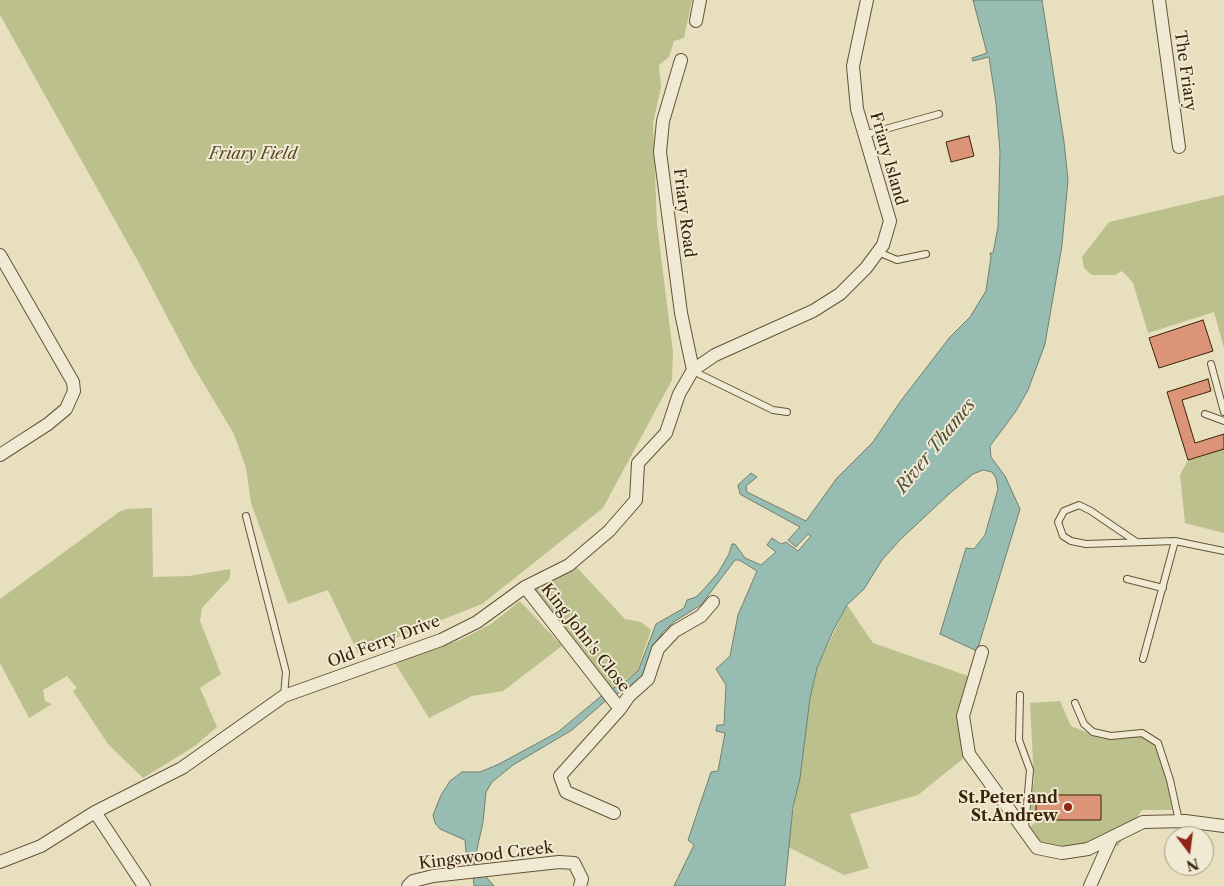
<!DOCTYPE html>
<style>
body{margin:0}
#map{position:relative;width:1224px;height:886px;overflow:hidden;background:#e8dfbe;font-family:"Libre Caslon Text",serif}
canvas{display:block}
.north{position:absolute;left:1164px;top:826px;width:50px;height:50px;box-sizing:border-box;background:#f0ead5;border:1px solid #a89a83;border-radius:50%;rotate:165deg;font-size:14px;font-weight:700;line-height:20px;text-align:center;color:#3b2307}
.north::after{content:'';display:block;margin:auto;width:18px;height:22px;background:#8f2418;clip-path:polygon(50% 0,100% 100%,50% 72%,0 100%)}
</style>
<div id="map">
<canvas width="1224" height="886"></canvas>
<div class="north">N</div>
</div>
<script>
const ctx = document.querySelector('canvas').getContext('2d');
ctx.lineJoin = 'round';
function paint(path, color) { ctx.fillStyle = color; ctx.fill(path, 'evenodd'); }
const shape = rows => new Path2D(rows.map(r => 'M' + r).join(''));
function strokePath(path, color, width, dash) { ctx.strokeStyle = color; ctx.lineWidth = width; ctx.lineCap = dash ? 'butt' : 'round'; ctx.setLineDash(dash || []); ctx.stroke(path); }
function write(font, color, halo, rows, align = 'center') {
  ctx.font = font + ' "Libre Caslon Text",serif'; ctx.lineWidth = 4; ctx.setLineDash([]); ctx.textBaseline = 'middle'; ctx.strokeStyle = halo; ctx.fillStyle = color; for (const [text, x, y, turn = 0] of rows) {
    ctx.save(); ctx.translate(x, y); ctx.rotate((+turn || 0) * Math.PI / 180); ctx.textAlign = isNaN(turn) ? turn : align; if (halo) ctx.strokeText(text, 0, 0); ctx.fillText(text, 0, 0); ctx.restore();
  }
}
paint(shape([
 [0,0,692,0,684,38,674,41,669,57,659,65,661,87,653,123,657,224,673,353,672,380,603,508,482,604,358,653,328,590,288,604,251,503,246,468,234,434,192,364,140,265,0,15],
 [1224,195,1224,348,1214,312,1148,333,1133,283,1128,277,1122,271,1115,275,1092,275,1084,268,1082,257,1109,222],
 [1224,449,1224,533,1185,523,1180,475,1188,460],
 [152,508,153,577,189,576,230,569,230,578,202,608,200,621,221,674,200,688,217,727,195,746,143,778,108,744,73,691,77,688,67,676,43,690,45,701,52,704,29,718,0,663,0,599,119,512,126,509],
 [570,560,625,619,641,622,651,630,637,672,609,690,530,589],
 [520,601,562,646,503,691,472,696,429,718,395,663,462,639,491,624],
 [847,605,873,643,974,678,963,716,969,754,918,795,850,814,869,868,844,875,788,847,810,698,817,668],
 [1060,701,1071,726,1103,739,1141,736,1151,740,1161,757,1170,789,1172,810,1142,810,1118,846,1063,856,1044,844,1027,829,1035,823,1031,810,1031,794,1034,782,1030,703]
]), '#bcc08d');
const water = shape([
 [973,0,1042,0,1064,142,1068,180,1062,245,1045,344,1028,390,1016,411,990,446,991,457,1005,476,1020,509,977,651,940,634,966,548,974,549,985,535,998,489,996,478,992,472,983,470,973,474,949,494,900,540,882,560,864,589,847,605,833,631,817,668,810,698,800,778,793,807,785,886,674,886,694,845,688,840,711,772,718,771,725,733,716,731,717,725,724,725,726,685,716,669,730,656,738,615,757,571,739,560,735,560,701,605,675,621,663,632,657,641,645,676,637,684,610,697,572,730,513,765,492,782,486,792,483,822,474,863,494,886,474,886,473,874,467,863,465,840,440,829,435,823,433,815,441,795,450,781,462,772,480,772,499,764,558,732,606,692,626,681,638,671,656,624,684,608,687,600,696,597,703,590,718,573,729,554,732,544,735,544,745,558,761,565,776,552,767,545,772,538,781,544,786,542,798,551,811,536,808,534,796,547,788,540,800,527,745,497,740,494,738,485,751,473,757,477,746,486,747,492,806,521,837,478,873,442,900,402,950,337,970,317,986,291,991,257,990,253,993,253,998,227,1000,152,996,103,989,57,973,61,972,58,987,53,973,0]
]);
paint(water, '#97bdb2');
strokePath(water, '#727f6e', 1);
const building = shape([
 [969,136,974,156,951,162,946,142,969,136],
 [1203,320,1213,351,1159,368,1149,338,1203,320],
 [1208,379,1211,391,1182,400,1195,443,1224,434,1224,449,1188,460,1167,392,1208,379],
 [1036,795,1101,795,1101,820,1036,820,1036,795]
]);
paint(building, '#db9478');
strokePath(building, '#3b2307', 1);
const service = shape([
 [864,135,939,114],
 [878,252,897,260,926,254],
 [1211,364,1224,412],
 [693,371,773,410,787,412],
 [1205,414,1224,421],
 [246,516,286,672,284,696],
 [1135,541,1091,511,1079,505,1064,511,1058,522,1063,536,1071,541,1086,544,1175,541,1224,551],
 [1127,579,1163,588],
 [1143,659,1175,541],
 [1020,695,1019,740,1030,770,1025,828],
 [1075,703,1084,724,1093,732,1111,736,1142,733,1158,743,1170,780,1179,821]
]);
const minor = shape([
 [1159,0,1179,147],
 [696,21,700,0],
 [681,60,663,121,660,152,681,313,693,370],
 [0,255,73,382,74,391,66,409,48,424,0,455],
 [525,587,620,709,629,696,648,679,658,649,675,631,701,616,713,602],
 [982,652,963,716,969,754,1037,848,1062,853,1088,849,1143,822,1185,821,1224,826],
 [95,812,144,886],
 [614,813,566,792,560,776,620,709],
 [0,862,41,846,95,812,182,768,284,696,441,640,477,622,525,587,569,565,609,531,636,500,638,463,666,433,679,394,693,370,715,355,813,311,840,294,866,268,883,245,890,221,857,109,853,66,867,0],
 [408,886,413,881,433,876,559,862,574,863,582,879,580,886],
 [1090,886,1111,839]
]);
strokePath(service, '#665235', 8);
strokePath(minor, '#665235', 14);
strokePath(service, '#f0ead5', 6);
strokePath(minor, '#f0ead5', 12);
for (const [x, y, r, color] of [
 [1068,807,5,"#8f2418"]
]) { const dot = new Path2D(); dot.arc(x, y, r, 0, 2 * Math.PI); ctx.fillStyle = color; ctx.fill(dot); strokePath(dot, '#f0ead5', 2); }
write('16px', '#3b2307', '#f0ead5', [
 ["The Friary",1185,71,82],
 ["Friary Island",888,159,74],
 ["Friary Road",684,213,83],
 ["King John's Close",585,638,52],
 ["Old Ferry Drive",384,642,-21],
 ["Kingswood Creek",486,856,-7]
]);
write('italic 16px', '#5b4a28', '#f0ead5', [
 ["Friary Field",253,154]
]);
write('bold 16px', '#3b2307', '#f0ead5', [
 ["St.Peter and",1058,798],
 ["St.Andrew",1058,816]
], 'right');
write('italic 18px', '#57513a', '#f0ead5', [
 ["River Thames",936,446,-51]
]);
</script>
